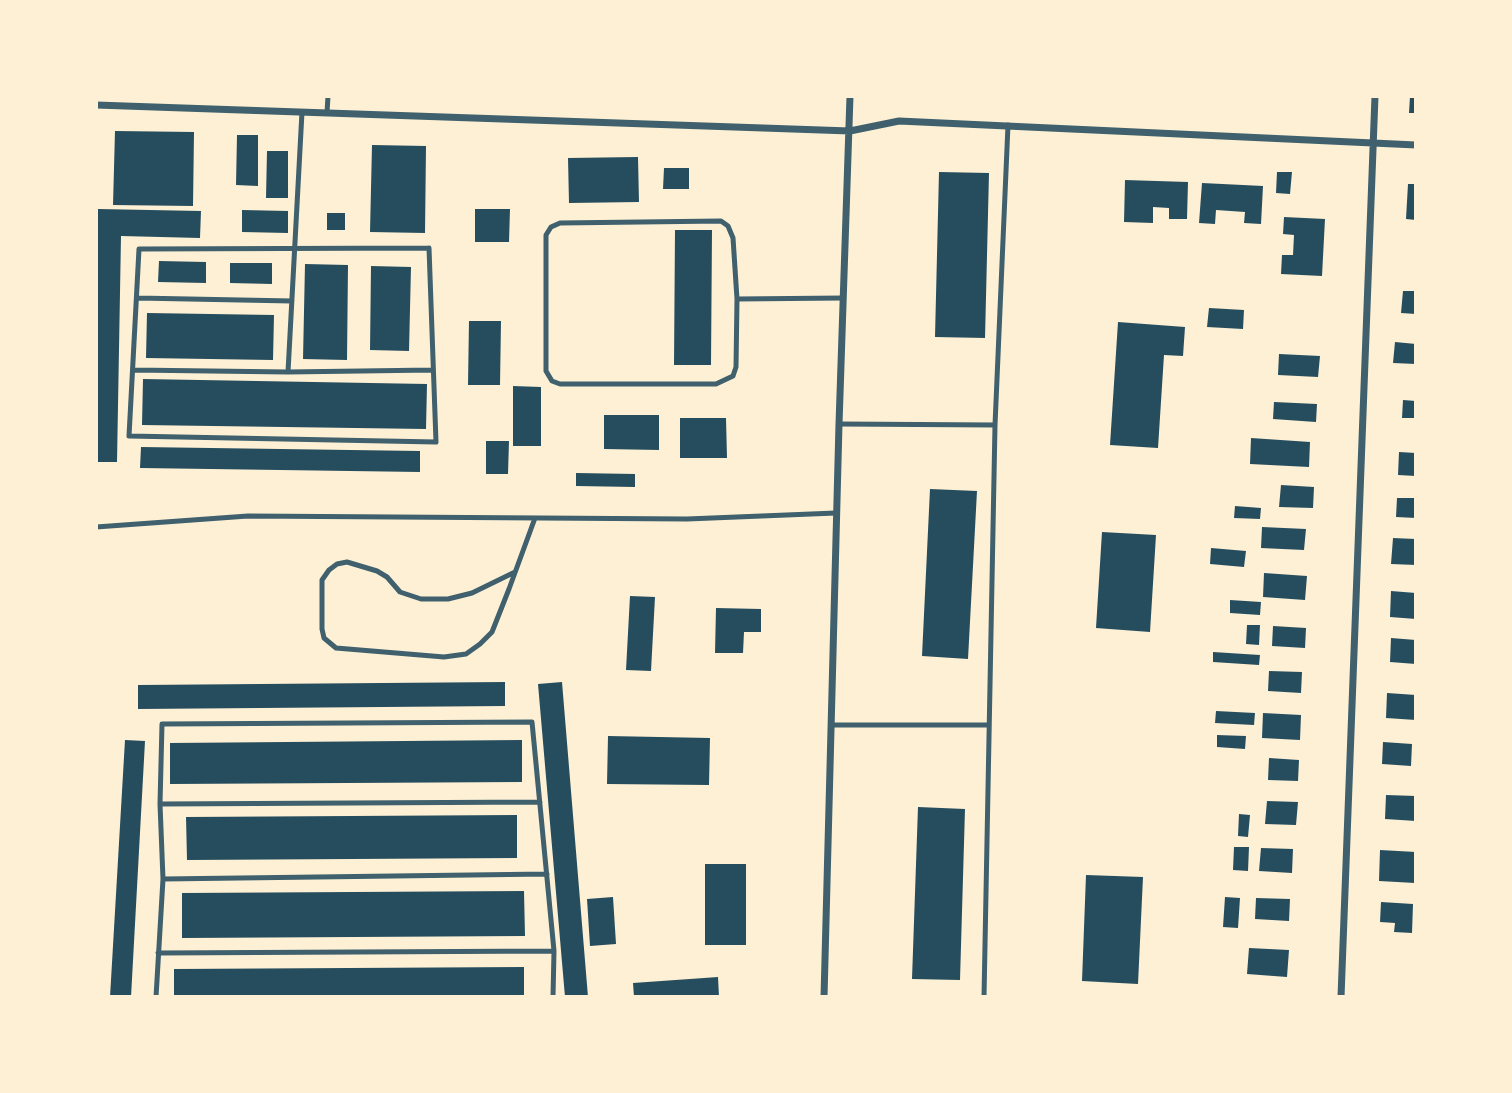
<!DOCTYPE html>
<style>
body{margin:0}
#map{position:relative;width:1512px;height:1093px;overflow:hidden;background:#fdf0d5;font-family:"Nunito Sans",sans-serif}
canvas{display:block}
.frame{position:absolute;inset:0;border:98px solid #fdf0d5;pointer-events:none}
</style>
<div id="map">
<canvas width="1512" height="1093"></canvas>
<div class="frame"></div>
</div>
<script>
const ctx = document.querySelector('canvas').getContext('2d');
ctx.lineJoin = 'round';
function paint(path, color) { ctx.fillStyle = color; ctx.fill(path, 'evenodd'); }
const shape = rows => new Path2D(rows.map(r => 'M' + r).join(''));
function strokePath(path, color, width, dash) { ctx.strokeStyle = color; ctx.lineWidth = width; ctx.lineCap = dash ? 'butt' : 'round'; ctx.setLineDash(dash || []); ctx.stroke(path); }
paint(shape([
 [1410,96,1416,96,1416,113,1409,113],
 [115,131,194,132,193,206,113,205],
 [237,135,258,135,258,186,236,185],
 [372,145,426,146,425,233,370,232],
 [267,151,288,151,288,198,266,198],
 [638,157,639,202,569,203,568,158],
 [664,168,689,168,689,189,663,189],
 [939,172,989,173,985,338,935,337],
 [1277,172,1292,172,1290,194,1276,193],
 [1125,180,1188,182,1187,219,1169,219,1169,208,1153,207,1153,223,1124,222],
 [1202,183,1263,186,1261,224,1244,223,1245,212,1216,210,1215,224,1199,223],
 [1408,184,1416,184,1416,220,1406,219],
 [98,209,201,211,200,238,121,236,117,462,96,462],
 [475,209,510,209,509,242,475,242],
 [242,210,288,211,288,233,242,232],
 [327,213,345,213,345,230,327,230],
 [1284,217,1325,219,1322,276,1281,274,1282,255,1293,255,1294,235,1283,234],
 [675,230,712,230,711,365,674,365],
 [159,261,206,262,206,283,158,282],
 [230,263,272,263,272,284,230,283],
 [305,264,348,265,347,360,303,359],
 [371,266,411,267,409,351,370,350],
 [1403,291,1416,291,1416,314,1401,313],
 [1209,308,1244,310,1243,329,1207,327],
 [147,313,274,315,273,360,146,358],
 [469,321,501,321,500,385,468,385],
 [1118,322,1185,327,1183,356,1164,355,1158,448,1110,445],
 [1395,342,1416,344,1416,364,1393,363],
 [1279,354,1320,356,1318,377,1278,375],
 [143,379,427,384,426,429,142,425],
 [513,386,541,387,541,446,513,446],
 [1403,400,1416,401,1416,418,1402,418],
 [1274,402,1317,404,1316,422,1273,419],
 [604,415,659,415,659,450,604,449],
 [680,418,726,418,727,458,680,458],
 [1251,438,1310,442,1309,467,1250,464],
 [486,441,509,441,508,474,486,474],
 [141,447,420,451,420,472,140,468],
 [1399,452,1416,453,1416,476,1398,475],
 [576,473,635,474,635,487,576,486],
 [1281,485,1314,487,1313,508,1279,507],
 [930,489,977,491,968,659,922,656],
 [1397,498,1416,498,1416,518,1396,517],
 [1235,506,1261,508,1260,519,1234,518],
 [1262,527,1306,529,1304,550,1261,548],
 [1102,532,1156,535,1150,632,1096,628],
 [1393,538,1416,539,1416,565,1391,564],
 [1211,548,1246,551,1244,567,1210,564],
 [1264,573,1307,576,1305,600,1263,597],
 [1391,591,1416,593,1416,619,1390,617],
 [630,596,655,597,651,671,626,670],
 [1230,600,1261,602,1260,615,1230,613],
 [716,608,761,609,761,632,744,632,743,653,715,653],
 [1247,625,1260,625,1259,645,1246,644],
 [1273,626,1306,628,1305,648,1272,646],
 [1391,638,1416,640,1416,664,1390,662],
 [1213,652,1260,655,1259,665,1213,662],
 [1269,671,1302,672,1301,693,1268,691],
 [505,682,505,706,138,709,138,685],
 [562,682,588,997,565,997,538,684],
 [1387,693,1416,695,1416,720,1386,718],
 [1216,711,1255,713,1254,725,1215,723],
 [1263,713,1301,715,1300,740,1262,738],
 [1217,735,1246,736,1245,749,1217,747],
 [608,736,710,738,709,785,607,784],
 [125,740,145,741,131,997,110,997],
 [522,740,522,782,170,784,170,743],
 [1383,742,1412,744,1411,766,1382,764],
 [1269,758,1299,760,1298,781,1268,780],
 [1386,795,1416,796,1416,821,1385,819],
 [1267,801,1298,802,1296,825,1265,824],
 [918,807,965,809,960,980,912,979],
 [1239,814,1250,815,1248,837,1238,836],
 [517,815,517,858,187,860,186,817],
 [1234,847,1249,847,1248,871,1233,870],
 [1261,848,1293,849,1292,873,1259,871],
 [1380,850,1416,852,1415,883,1379,881],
 [705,864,746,864,746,945,705,945],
 [1086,875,1143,877,1138,984,1082,981],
 [524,891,525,936,182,938,182,893],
 [613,897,616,944,590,946,587,899],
 [1225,897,1240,898,1238,928,1223,927],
 [1256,898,1290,899,1289,921,1255,919],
 [1381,902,1413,904,1412,933,1394,932,1395,923,1380,922],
 [1249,948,1289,950,1287,977,1247,974],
 [524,967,524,997,174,997,174,969],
 [718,977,719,997,634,997,633,983]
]), '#264d5e');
strokePath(shape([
 [327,113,328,96],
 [429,248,436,442,129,436,139,249,429,248],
 [137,298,292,301],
 [737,299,733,238,728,226,721,221,560,223,551,227,546,235,546,371,552,381,560,384,716,384,733,376,736,367,737,299,843,298],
 [133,370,288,372,433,370],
 [288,372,302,112],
 [839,424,995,425],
 [96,527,248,516,687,519,836,513],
 [515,572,472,593,448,599,421,599,400,592,387,577,377,571,347,562,337,564,329,570,322,580,322,629,324,638,336,648,444,657,466,654,480,644,492,632,509,589,535,518],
 [831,725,989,725],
 [160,804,540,802],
 [163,879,547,874],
 [158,953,554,951],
 [156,997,163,879,160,804,162,724,532,722,554,951,553,997],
 [984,997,995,425,1008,125]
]), '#3f606c', 5);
strokePath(shape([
 [96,105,850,131,899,121,1416,145],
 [824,997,839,424,850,96],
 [1341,997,1375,96]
]), '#3f606c', 7);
</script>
